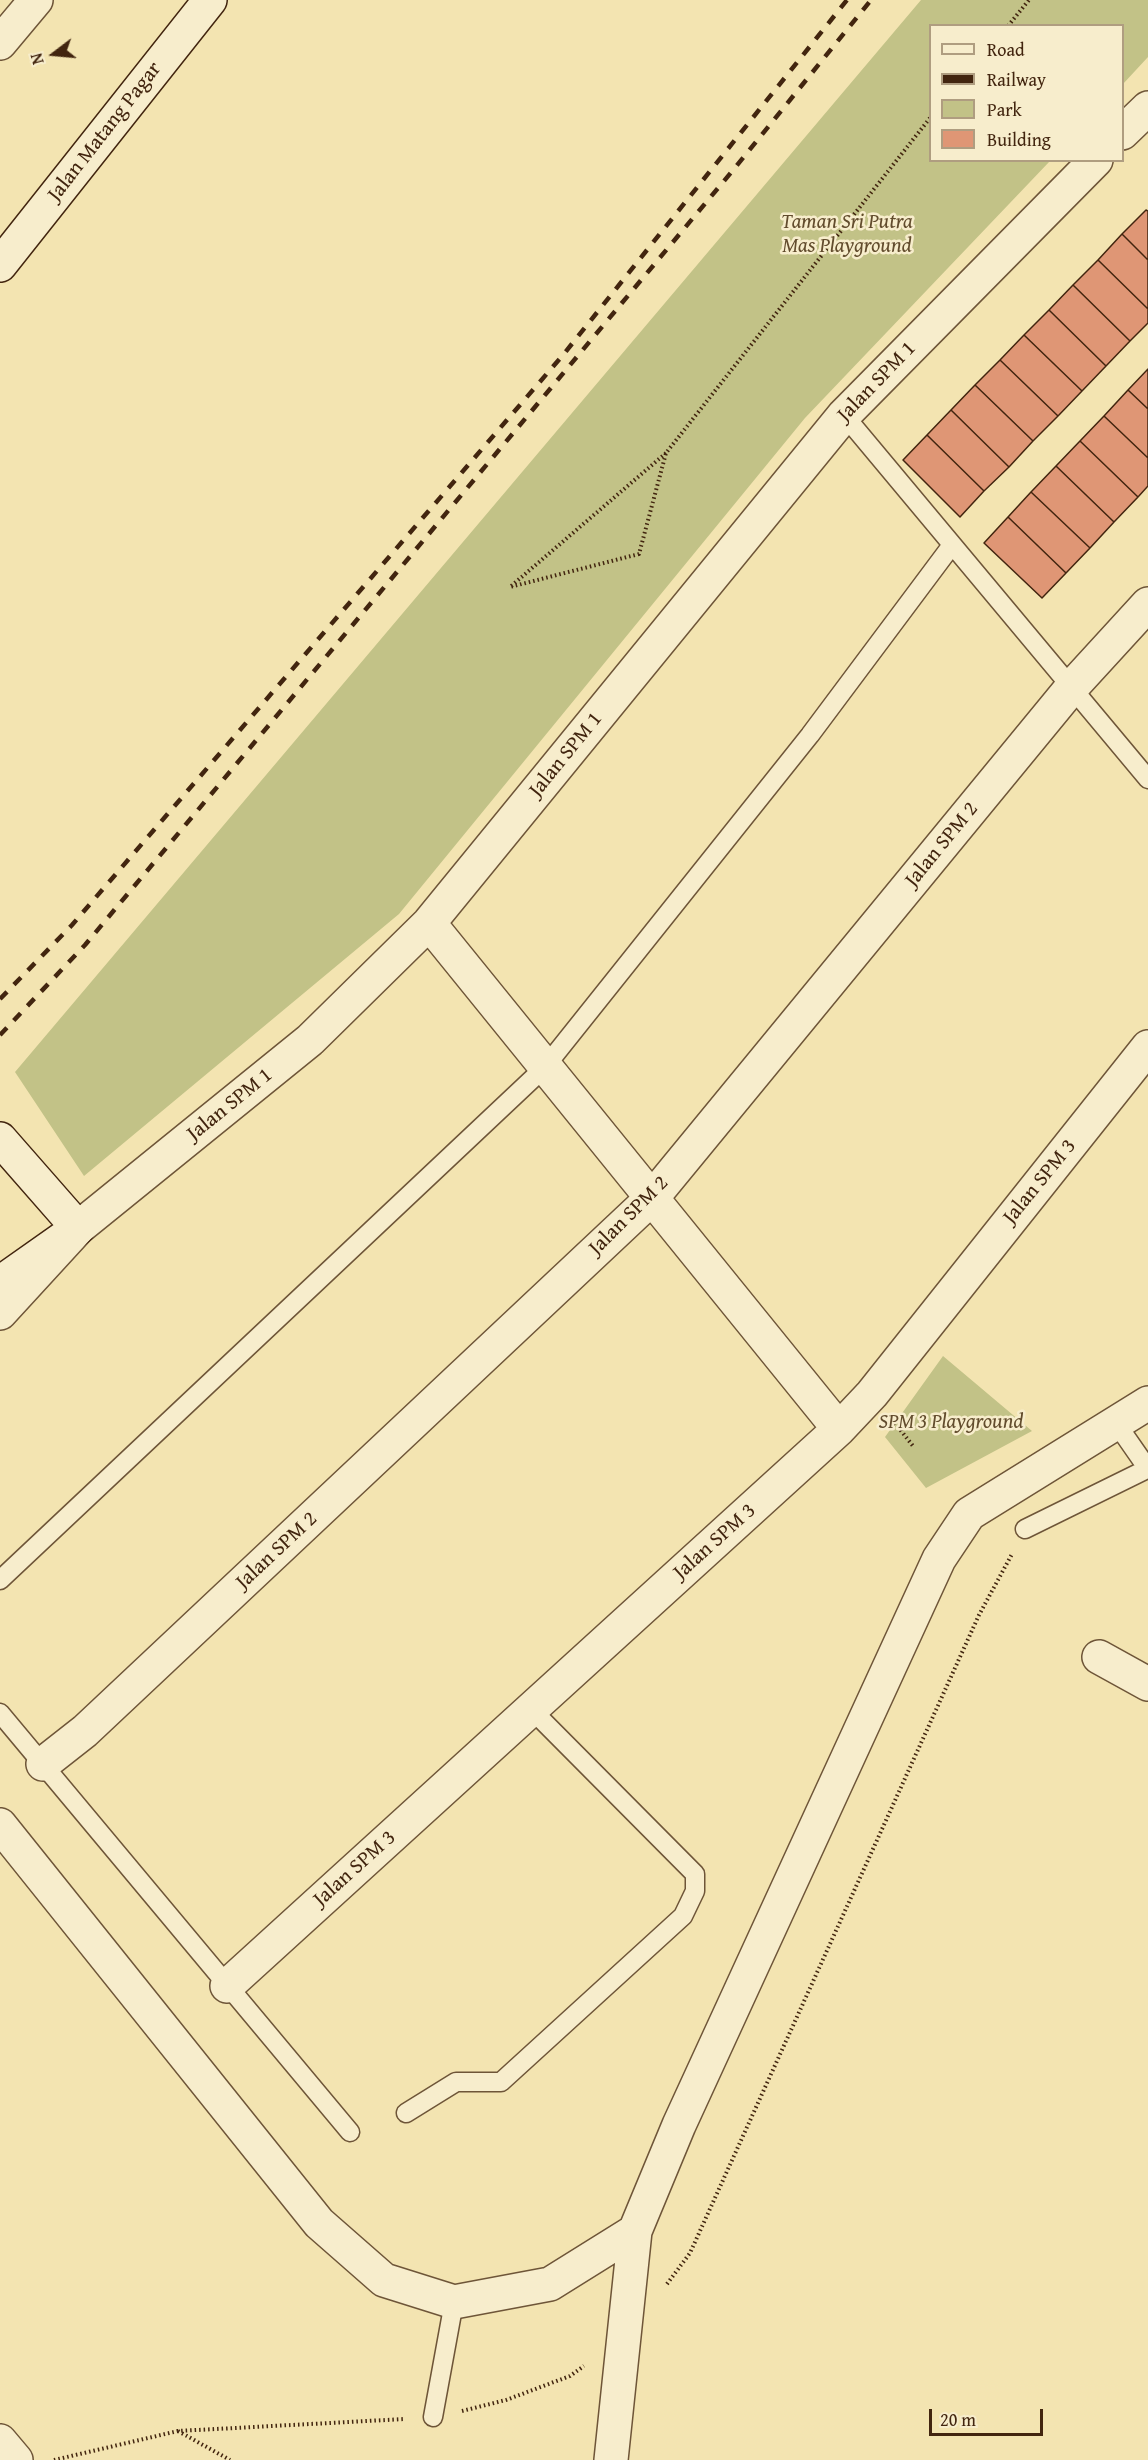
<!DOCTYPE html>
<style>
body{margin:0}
#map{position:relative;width:1148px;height:2460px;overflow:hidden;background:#f3e4b1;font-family:"Gentium Book Plus",serif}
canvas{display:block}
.legend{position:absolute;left:929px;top:24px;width:195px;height:138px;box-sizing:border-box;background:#f7edcc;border:2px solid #af9d80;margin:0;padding:8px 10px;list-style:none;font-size:18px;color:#42250f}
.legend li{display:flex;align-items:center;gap:12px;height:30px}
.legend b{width:30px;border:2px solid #af9d80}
.north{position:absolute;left:24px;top:24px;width:60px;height:60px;-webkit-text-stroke:4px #f7edcc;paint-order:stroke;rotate:254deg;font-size:16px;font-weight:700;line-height:24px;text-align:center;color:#42250f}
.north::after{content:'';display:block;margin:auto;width:21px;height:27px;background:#42250f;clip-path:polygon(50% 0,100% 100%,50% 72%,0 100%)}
.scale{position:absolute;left:929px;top:2409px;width:114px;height:27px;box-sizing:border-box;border:3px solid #42250f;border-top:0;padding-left:8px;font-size:18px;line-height:21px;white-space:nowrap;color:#42250f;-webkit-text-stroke:4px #f7edcc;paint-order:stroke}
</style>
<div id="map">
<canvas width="1148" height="2460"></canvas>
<ul class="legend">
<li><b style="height:8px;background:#f7edcc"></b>Road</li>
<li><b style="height:8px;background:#42250f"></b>Railway</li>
<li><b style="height:16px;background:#c2c287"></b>Park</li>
<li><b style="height:16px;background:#df9675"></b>Building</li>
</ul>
<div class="north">N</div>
<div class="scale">20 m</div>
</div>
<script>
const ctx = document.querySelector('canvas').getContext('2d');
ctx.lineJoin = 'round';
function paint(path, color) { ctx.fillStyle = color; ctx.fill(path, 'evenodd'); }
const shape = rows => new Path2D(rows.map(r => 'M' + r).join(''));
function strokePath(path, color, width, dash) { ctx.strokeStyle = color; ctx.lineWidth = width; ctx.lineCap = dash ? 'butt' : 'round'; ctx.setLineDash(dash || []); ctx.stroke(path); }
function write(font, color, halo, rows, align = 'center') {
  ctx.font = font + ' "Gentium Book Plus",serif'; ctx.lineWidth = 5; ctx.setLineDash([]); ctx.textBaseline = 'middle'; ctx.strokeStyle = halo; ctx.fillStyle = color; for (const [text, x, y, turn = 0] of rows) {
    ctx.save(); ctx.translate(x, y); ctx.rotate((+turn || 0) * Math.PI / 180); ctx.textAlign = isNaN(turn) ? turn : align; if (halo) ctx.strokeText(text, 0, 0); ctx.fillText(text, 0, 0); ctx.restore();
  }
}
paint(shape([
 [921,0,1148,0,1148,57,1123,84,1122,26,930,26,930,160,1050,161,805,418,399,914,84,1176,15,1072],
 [943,1356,1032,1431,926,1488,885,1437]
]), '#c2c287');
const building = shape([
 [1146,210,1148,211,1148,260,1122,234,1146,210],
 [1122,234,1148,260,1148,309,1098,260,1122,234],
 [1098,260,1148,309,1148,323,1130,341,1073,285,1098,260],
 [1073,285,1130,341,1106,366,1049,310,1073,285],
 [1049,310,1106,366,1082,391,1024,335,1049,310],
 [1024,335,1082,391,1058,416,1000,360,1024,335],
 [1000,360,1058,416,1033,441,975,385,1000,360],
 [1148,369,1148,409,1128,390,1148,369],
 [975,385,1033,441,1009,467,951,410,975,385],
 [1128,390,1148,409,1148,458,1104,416,1128,390],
 [951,410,1009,467,984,491,927,435,951,410],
 [1104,416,1148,458,1148,486,1138,497,1080,441,1104,416],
 [927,435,984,491,960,517,903,460,927,435],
 [1080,441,1138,497,1114,522,1056,466,1080,441],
 [1056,466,1114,522,1090,548,1031,492,1056,466],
 [1031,492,1090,548,1066,573,1008,517,1031,492],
 [1008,517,1066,573,1042,598,984,543,1008,517]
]);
paint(building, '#df9675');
strokePath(building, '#42250f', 1.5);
const service = shape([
 [844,415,1148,779],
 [1116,1423,1148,1469],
 [1025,1529,1147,1469],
 [0,1580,545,1067,810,735,952,545],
 [0,1713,350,2132],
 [406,2113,456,2082,501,2082,683,1916,695,1891,695,1874,531,1709],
 [433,2417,454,2302]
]);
const minor = shape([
 [0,43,36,0],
 [1122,133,1148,108],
 [429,923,839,1429],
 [0,1313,78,1228,310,1040,429,923,844,415,1096,160],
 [1099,1657,1148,1684],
 [43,1764,85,1731,652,1198,1072,687,1148,604],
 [0,1825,319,2223,384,2280,454,2302,550,2284,635,2231],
 [227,1986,839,1429,872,1394,1148,1047],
 [0,2441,16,2460],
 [611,2460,635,2231,679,2125,939,1559,969,1514,1148,1403]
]);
const secondary = shape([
 [0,265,210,0],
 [0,1139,78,1228,0,1283]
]);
strokePath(service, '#6e5538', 21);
strokePath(minor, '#6e5538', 36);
strokePath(secondary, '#42250f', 36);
strokePath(shape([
 [1008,26,1029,0],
 [666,453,510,587,639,554,666,453,930,118],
 [895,1423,913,1446],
 [667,2284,690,2253,979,1615,1012,1554],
 [462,2411,506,2400,570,2376,584,2366],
 [178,2431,230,2460],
 [54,2460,178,2431,405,2419]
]), '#42250f', 4, [1.5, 3]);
strokePath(service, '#f7edcc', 18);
strokePath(minor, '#f7edcc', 33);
strokePath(secondary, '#f7edcc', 33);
strokePath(shape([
 [0,999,72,925,563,355,847,0],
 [0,1035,85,945,734,169,871,0]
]), '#42250f', 4.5, [10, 10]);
write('21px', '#42250f', '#f7edcc', [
 ["Jalan Matang Pagar",105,132,-52],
 ["Jalan SPM 1",877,382,-46],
 ["Jalan SPM 1",566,755,-51],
 ["Jalan SPM 2",942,845,-51],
 ["Jalan SPM 1",230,1105,-39],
 ["Jalan SPM 3",1040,1182,-51],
 ["Jalan SPM 2",629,1216,-45],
 ["Jalan SPM 3",715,1542,-42],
 ["Jalan SPM 2",277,1551,-43],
 ["Jalan SPM 3",355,1869,-42]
]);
write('italic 21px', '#624c2d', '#f7edcc', [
 ["Taman Sri Putra",847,223],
 ["Mas Playground",847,247],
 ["SPM 3 Playground",951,1423]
]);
</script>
